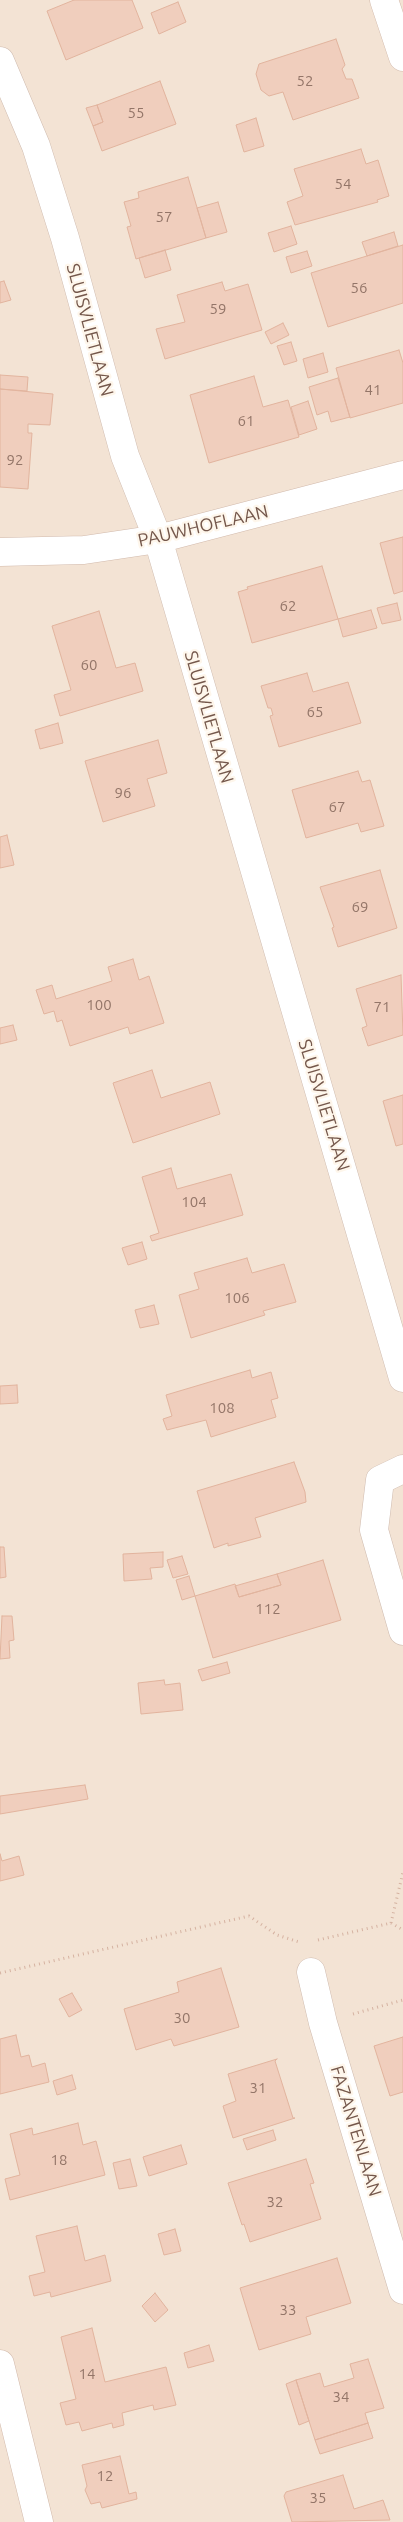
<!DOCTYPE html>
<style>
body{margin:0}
canvas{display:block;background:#fcf1e5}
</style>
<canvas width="403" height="2522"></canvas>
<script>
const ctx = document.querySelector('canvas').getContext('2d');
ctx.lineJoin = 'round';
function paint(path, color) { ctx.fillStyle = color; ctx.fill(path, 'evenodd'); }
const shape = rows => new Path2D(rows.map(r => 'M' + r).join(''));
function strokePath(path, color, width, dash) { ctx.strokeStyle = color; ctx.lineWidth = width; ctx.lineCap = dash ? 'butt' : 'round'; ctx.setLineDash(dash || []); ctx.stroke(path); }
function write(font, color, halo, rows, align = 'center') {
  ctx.font = font + ' Ubuntu,sans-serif'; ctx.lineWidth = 4.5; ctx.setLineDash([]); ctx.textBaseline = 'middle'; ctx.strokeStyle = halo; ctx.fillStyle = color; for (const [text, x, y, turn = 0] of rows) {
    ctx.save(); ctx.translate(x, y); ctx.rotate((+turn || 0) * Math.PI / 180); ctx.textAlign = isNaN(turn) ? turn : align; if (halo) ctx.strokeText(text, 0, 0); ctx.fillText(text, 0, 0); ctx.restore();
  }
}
paint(shape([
 [0,0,403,0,403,2522,0,2522]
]), '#f3e3d4');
const building = shape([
 [74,0,132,0,143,28,66,60,47,11,74,0],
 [178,2,186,22,159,34,151,13,178,2],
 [336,39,345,65,342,69,346,79,352,79,359,98,293,120,283,92,269,96,261,90,256,74,259,64,336,39],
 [160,81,176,124,102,151,93,126,103,122,97,105,160,81],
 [97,105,103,122,93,126,86,108,97,105],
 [256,118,264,146,244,152,236,125,256,118],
 [361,149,366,164,378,160,389,196,377,200,378,202,295,225,287,202,303,196,294,169,361,149],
 [188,177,206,238,136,259,127,227,131,226,124,202,139,198,138,192,188,177],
 [218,202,227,232,206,238,197,208,218,202],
 [291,226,297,244,274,252,268,233,291,226],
 [394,232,398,246,367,256,362,242,394,232],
 [403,245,403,303,328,327,311,273,403,245],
 [165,250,171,270,145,278,139,258,165,250],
 [307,251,312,266,291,273,286,257,307,251],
 [4,281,11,300,0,303,0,282,4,281],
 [222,282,225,291,248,284,262,330,165,359,156,329,185,322,177,295,222,282],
 [283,323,289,335,271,344,265,332,283,323],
 [291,342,297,361,284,365,277,346,291,342],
 [399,350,403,363,403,403,350,418,336,368,399,350],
 [323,353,328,372,308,378,303,359,323,353],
 [0,375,28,377,27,391,0,389,0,375],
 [254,376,263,407,288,400,299,437,209,463,190,395,254,376],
 [338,378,350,417,331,422,328,411,317,415,309,387,338,378],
 [0,389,53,394,50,425,28,424,28,433,32,433,28,489,0,487,0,389],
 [308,401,317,429,299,435,291,407,308,401],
 [403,537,403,591,394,594,380,543,403,537],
 [322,566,338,619,252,643,238,592,248,589,247,587,322,566],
 [397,603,401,620,382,624,377,608,397,603],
 [371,610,377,628,343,637,338,619,371,610],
 [99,611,116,668,135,663,143,691,60,716,54,695,71,690,52,626,99,611],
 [307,673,313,692,348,682,361,723,279,747,270,716,273,715,271,708,268,708,261,686,307,673],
 [58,723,63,743,40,749,35,730,58,723],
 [158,740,167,773,147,779,155,806,103,822,85,761,158,740],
 [358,771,362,782,370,780,384,826,361,832,358,823,306,838,292,790,358,771],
 [7,835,14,865,0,868,0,837,7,835],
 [380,870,397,928,338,947,332,928,334,927,320,887,380,870],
 [133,959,139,980,149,976,164,1023,130,1034,128,1027,70,1046,62,1020,57,1022,54,1011,44,1014,36,990,52,985,56,999,112,981,108,967,133,959],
 [401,975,403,1035,368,1046,362,1028,367,1026,356,989,401,975],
 [13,1025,17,1040,0,1044,0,1028,13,1025],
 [152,1070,161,1098,210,1082,220,1114,133,1143,113,1083,152,1070],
 [403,1095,403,1144,396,1146,383,1101,403,1095],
 [171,1168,177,1189,231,1174,243,1215,152,1241,150,1236,159,1233,142,1177,171,1168],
 [142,1242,147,1259,128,1265,122,1248,142,1242],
 [247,1258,252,1273,284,1264,296,1302,263,1311,265,1315,191,1338,179,1295,199,1289,194,1273,247,1258],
 [154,1305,159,1324,140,1328,135,1310,154,1305],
 [250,1370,252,1378,271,1372,278,1398,271,1400,276,1417,211,1437,206,1420,167,1430,163,1419,172,1416,166,1395,250,1370],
 [17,1385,18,1403,0,1404,0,1386,17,1385],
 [294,1462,305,1492,306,1502,255,1518,261,1537,228,1546,228,1543,214,1548,197,1491,294,1462],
 [0,1547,4,1547,6,1577,0,1578,0,1547],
 [163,1552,163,1567,150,1568,152,1579,124,1581,123,1554,163,1552],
 [182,1556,188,1574,173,1578,167,1560,182,1556],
 [323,1560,341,1620,213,1658,195,1596,235,1584,239,1597,281,1585,277,1574,323,1560],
 [277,1574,281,1585,239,1597,235,1586,277,1574],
 [189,1576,195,1596,182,1600,176,1580,189,1576],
 [2,1616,12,1616,14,1640,9,1641,10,1658,0,1659,2,1616],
 [227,1662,230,1673,202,1681,198,1670,227,1662],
 [164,1680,165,1685,180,1683,183,1710,141,1714,138,1683,164,1680],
 [85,1785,88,1799,0,1814,0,1796,85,1785],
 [0,1854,2,1861,19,1856,24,1875,0,1881,0,1854],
 [221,1968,239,2027,174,2046,171,2039,136,2050,124,2009,179,1992,177,1982,221,1968],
 [72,1993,82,2010,69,2017,59,1999,72,1993],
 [16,2035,21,2057,29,2055,32,2067,45,2063,49,2082,0,2094,0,2039,16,2035],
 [403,2037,403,2092,390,2096,374,2046,403,2037],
 [277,2059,275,2061,293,2118,295,2118,233,2138,223,2106,236,2101,228,2074,277,2059],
 [72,2075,76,2089,57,2095,53,2081,72,2075],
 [78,2123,83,2145,96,2141,105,2175,10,2200,5,2179,20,2175,10,2134,32,2128,33,2135,78,2123],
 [273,2130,276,2140,247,2150,243,2139,273,2130],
 [181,2145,187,2164,149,2176,143,2157,181,2145],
 [130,2159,137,2186,119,2189,113,2163,130,2159],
 [306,2159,314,2183,310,2184,321,2219,250,2242,244,2224,242,2225,228,2183,306,2159],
 [77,2226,85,2261,105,2255,111,2281,51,2297,50,2292,34,2296,29,2276,45,2272,36,2236,77,2226],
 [175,2229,181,2251,164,2255,158,2234,175,2229],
 [337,2258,351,2303,306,2317,311,2334,259,2350,240,2288,337,2258],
 [155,2293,168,2310,155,2322,142,2306,155,2293],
 [92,2328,105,2382,166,2367,176,2405,154,2410,153,2405,122,2413,124,2425,113,2428,112,2423,82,2431,79,2422,66,2425,60,2403,76,2399,61,2337,92,2328],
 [209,2345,214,2361,188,2368,184,2353,209,2345],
 [368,2359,384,2408,365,2413,368,2423,315,2440,296,2380,320,2373,324,2387,354,2378,350,2364,368,2359],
 [296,2380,309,2421,299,2425,286,2384,296,2380],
 [368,2423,373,2438,320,2454,315,2440,368,2423],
 [120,2456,129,2494,136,2492,137,2499,102,2508,100,2502,91,2504,85,2490,87,2486,82,2465,120,2456],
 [343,2475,354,2509,383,2500,390,2520,292,2522,284,2496,286,2492,343,2475]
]);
paint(building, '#f0cebd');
strokePath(building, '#e2b49e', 1);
const street = shape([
 [0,61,36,146,65,238,125,456,158,539,403,1378],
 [403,1469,380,1480,374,1530,403,1631],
 [311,1972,323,2023,403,2290]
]);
const secondary = shape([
 [384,0,403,57],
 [0,552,84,550,158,539,403,475],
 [0,2364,39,2522]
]);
strokePath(street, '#cfbbaf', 29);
strokePath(secondary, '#d2baac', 29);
strokePath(shape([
 [391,1923,403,1872],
 [318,1940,391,1923,403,1930],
 [0,1973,249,1916,277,1935,299,1942],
 [353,2014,403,2000]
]), '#d5b2a1', 3, [1, 4]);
strokePath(street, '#fff', 28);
strokePath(secondary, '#fff', 28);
write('15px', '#937568', null, [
 ["52",305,81],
 ["55",136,113],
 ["54",343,184],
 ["57",164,217],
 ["56",359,288],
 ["59",218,309],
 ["41",373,390],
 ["61",246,421],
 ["92",15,460],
 ["62",288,606],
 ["60",89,665],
 ["65",315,712],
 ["96",123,793],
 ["67",337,807],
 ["69",360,907],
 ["100",99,1005],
 ["71",382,1007],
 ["104",194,1202],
 ["106",237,1298],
 ["108",222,1408],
 ["112",268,1609],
 ["30",182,2018],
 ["31",258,2088],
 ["18",59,2160],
 ["32",275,2202],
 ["33",288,2310],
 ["14",87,2374],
 ["34",341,2397],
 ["12",105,2476],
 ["35",318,2498]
]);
write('18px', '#74574b', '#fef6eb', [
 ["SLUISVLIETLAAN",90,330,75],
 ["PAUWHOFLAAN",203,526,-13],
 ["SLUISVLIETLAAN",209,717,74],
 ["SLUISVLIETLAAN",324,1105,73],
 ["FAZANTENLAAN",356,2131,73]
]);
</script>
